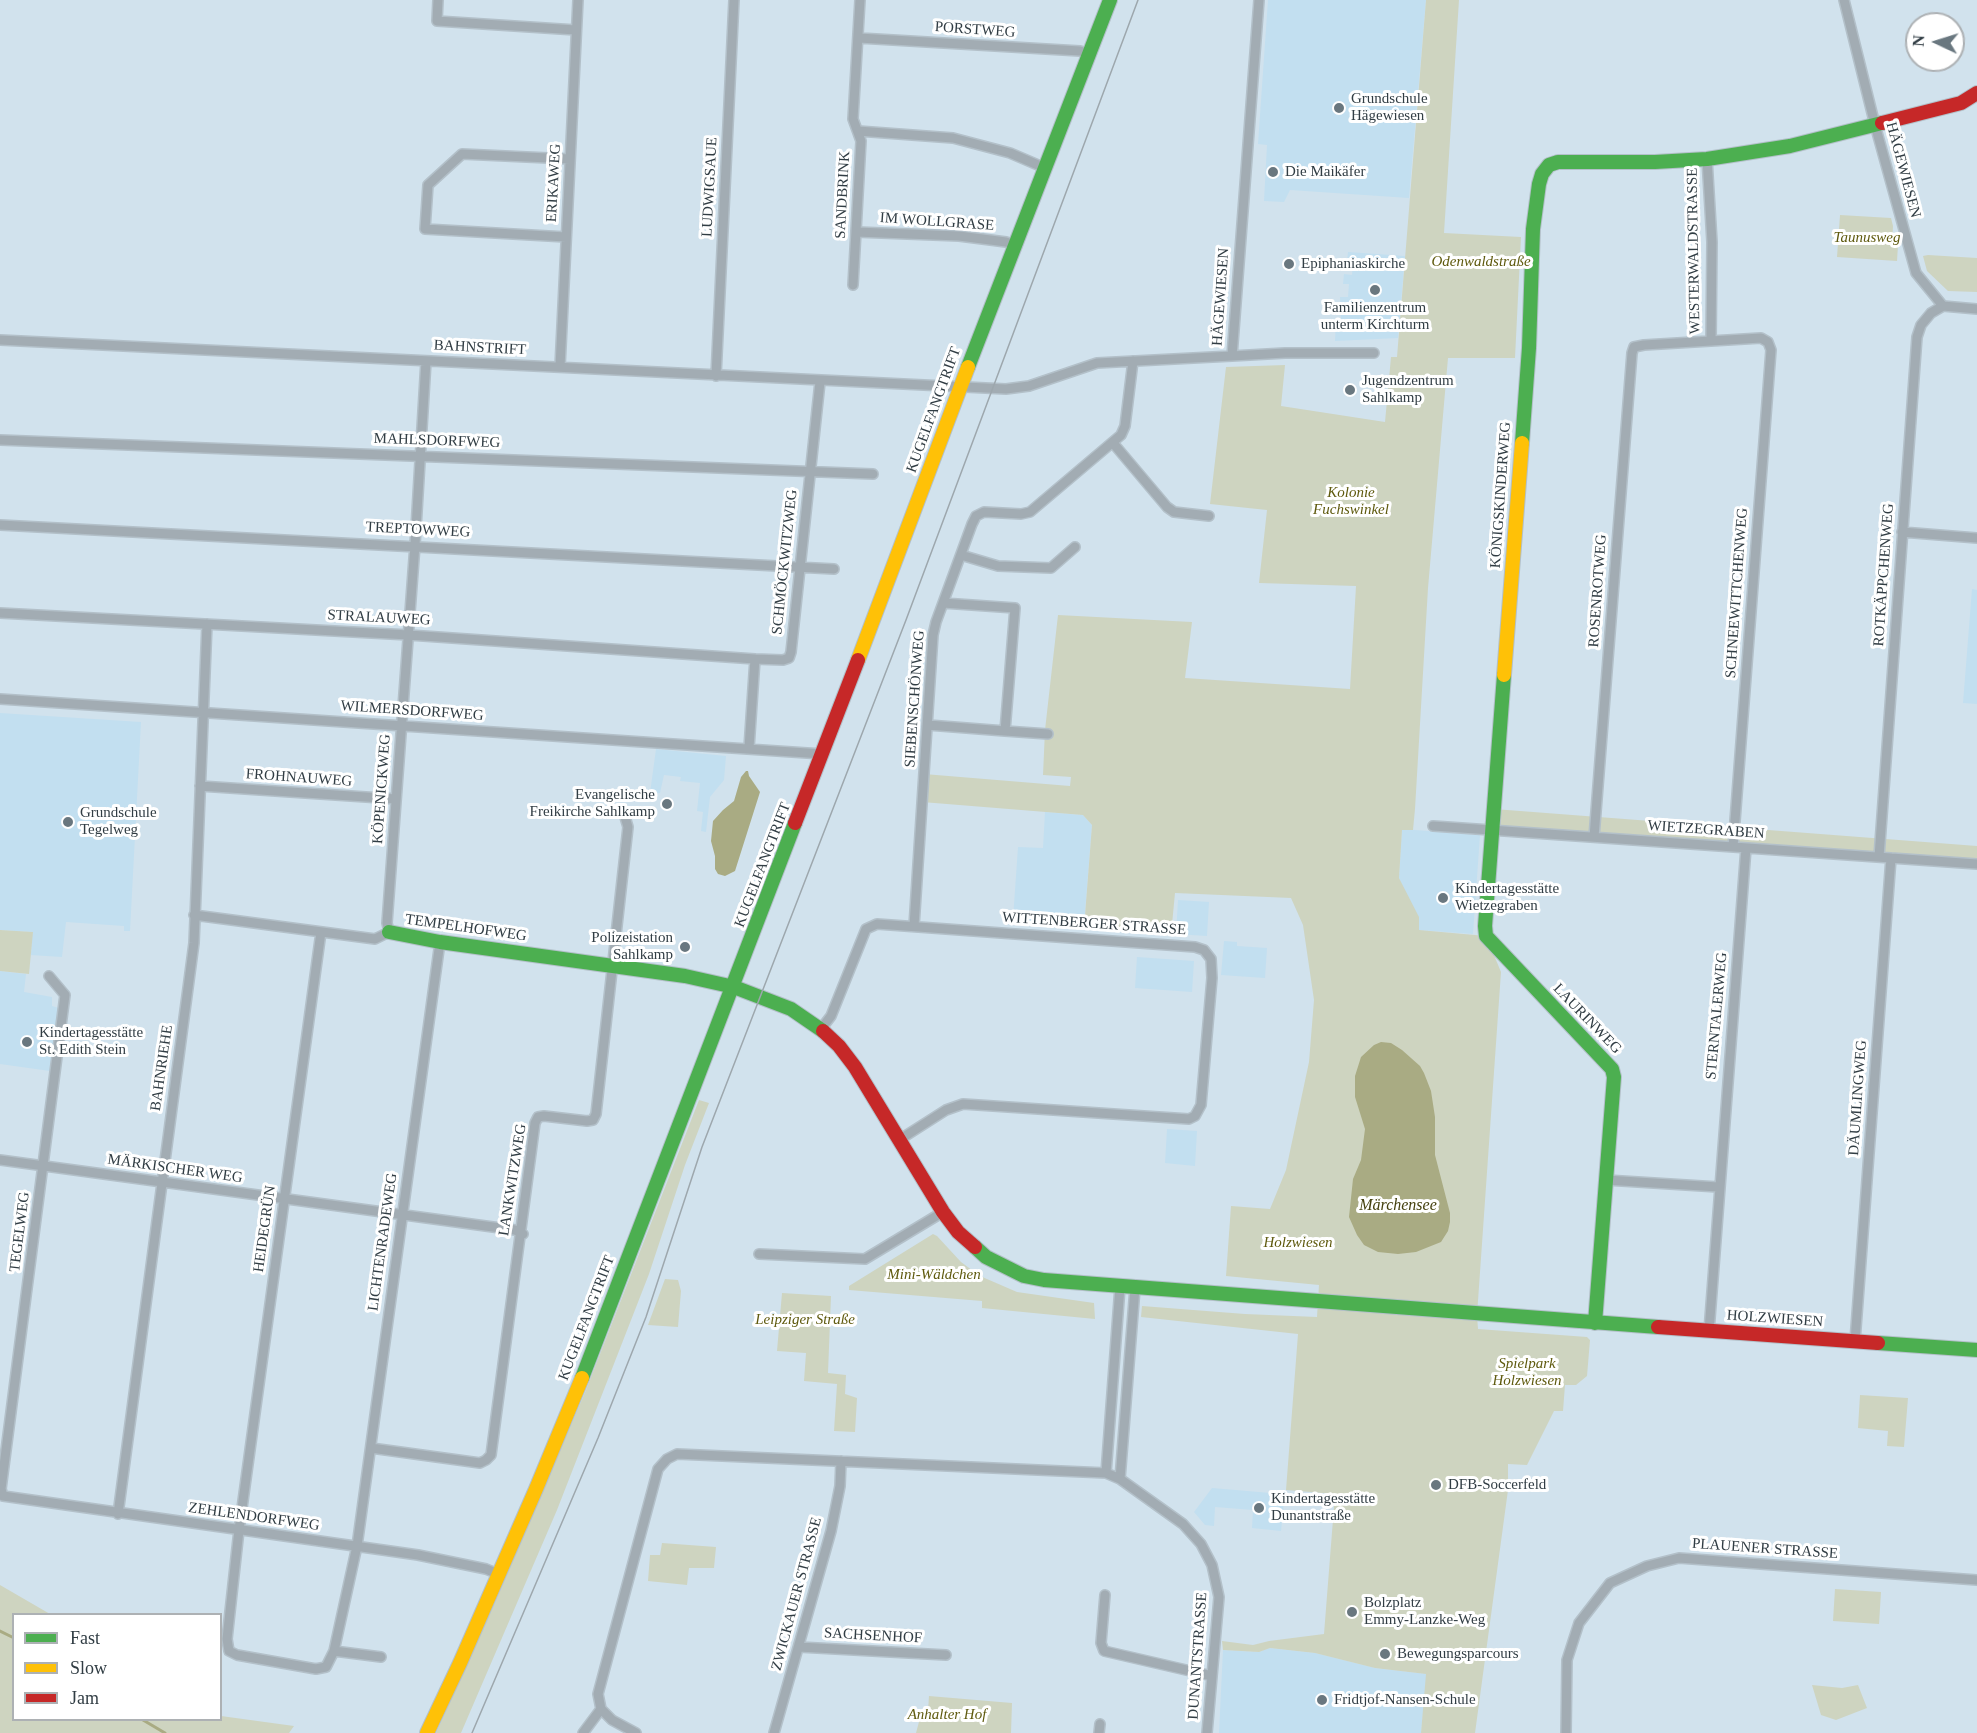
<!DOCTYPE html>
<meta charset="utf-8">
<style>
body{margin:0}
#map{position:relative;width:1977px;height:1733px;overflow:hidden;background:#d1e2ed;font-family:Georgia,serif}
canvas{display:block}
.legend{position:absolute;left:12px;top:1613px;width:210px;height:108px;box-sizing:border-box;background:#fff;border:2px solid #adb1b4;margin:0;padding:8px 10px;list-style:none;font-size:18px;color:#313d44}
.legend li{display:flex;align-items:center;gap:12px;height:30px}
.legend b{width:30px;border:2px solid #adb1b4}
.north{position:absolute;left:1905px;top:12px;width:60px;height:60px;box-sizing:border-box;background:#fff;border:2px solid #adb1b4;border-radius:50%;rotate:274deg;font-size:16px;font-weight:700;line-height:24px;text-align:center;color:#313d44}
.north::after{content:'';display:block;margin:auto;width:21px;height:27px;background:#69777f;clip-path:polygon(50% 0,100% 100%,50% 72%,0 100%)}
</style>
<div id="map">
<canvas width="1977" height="1733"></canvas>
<ul class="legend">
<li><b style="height:8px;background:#4caf50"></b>Fast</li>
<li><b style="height:8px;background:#ffc107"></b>Slow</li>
<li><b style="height:8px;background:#c62828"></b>Jam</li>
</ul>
<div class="north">N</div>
</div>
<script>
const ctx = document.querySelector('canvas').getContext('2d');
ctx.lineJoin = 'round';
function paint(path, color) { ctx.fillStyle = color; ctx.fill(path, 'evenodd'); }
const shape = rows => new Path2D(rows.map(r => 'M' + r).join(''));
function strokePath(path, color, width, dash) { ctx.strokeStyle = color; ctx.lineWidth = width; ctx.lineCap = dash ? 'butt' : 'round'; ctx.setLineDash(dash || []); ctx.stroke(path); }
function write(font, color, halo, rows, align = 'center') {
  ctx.font = font + ' Georgia,serif'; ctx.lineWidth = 6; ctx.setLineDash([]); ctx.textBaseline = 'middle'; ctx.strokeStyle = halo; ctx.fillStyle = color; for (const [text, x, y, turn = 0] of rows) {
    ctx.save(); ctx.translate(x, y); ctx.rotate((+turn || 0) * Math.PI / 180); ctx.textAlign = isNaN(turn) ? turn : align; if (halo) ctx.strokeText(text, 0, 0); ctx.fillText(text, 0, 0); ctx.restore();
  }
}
paint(shape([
 [1268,0,1426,0,1409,198,1290,190,1284,202,1264,201,1267,145,1258,144],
 [1348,252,1405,256,1398,338,1335,341,1336,319,1341,319,1340,297,1348,297,1349,284,1343,284,1344,274,1352,275,1353,262,1347,261],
 [1972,589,1977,590,1977,704,1963,703],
 [0,713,141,722,130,931,124,931,124,926,66,922,62,957,31,955,32,932,0,930],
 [656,749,726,756,724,780,710,797,706,832,701,831,703,812,697,811,700,783,680,781,681,777,664,775,660,793,650,793],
 [1045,812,1083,815,1092,825,1084,925,1013,919,1018,847,1043,848],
 [1402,829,1480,835,1473,934,1419,930,1399,878],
 [1178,900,1209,902,1207,936,1176,934],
 [1224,941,1237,942,1237,946,1267,948,1265,978,1221,975],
 [1137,957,1194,961,1192,992,1135,988],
 [0,971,26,974,24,992,52,997,52,1006,59,1008,50,1071,0,1064],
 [1167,1129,1197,1131,1195,1166,1165,1163],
 [1212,1488,1294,1495,1294,1501,1284,1501,1281,1531,1252,1528,1253,1510,1215,1507,1214,1526,1205,1525,1194,1512],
 [1270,1648,1315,1653,1375,1668,1427,1674,1421,1733,1219,1733,1223,1650,1259,1652]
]), '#c2dff0');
paint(shape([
 [1426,0,1459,0,1444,233,1521,237,1515,358,1448,358,1428,588,1415,809,1413,830,1402,830,1399,878,1419,917,1419,930,1486,936,1501,972,1477,1315,1478,1329,1587,1337,1590,1340,1587,1376,1576,1385,1565,1385,1563,1411,1554,1411,1527,1465,1508,1464,1508,1490,1475,1733,1421,1733,1426,1674,1375,1668,1315,1653,1270,1648,1259,1652,1223,1650,1222,1641,1253,1645,1269,1641,1324,1634,1335,1494,1286,1490,1298,1334,1141,1317,1142,1306,1245,1314,1317,1317,1319,1285,1226,1276,1231,1206,1270,1209,1286,1170,1309,1062,1314,1000,1303,925,1291,898,1175,893,1171,935,1084,928,1092,825,1083,815,922,802,924,774,1070,786,1071,777,1043,775,1045,730,1058,615,1192,622,1185,678,1350,689,1356,586,1259,583,1267,510,1210,504,1226,367,1285,365,1281,406,1385,422,1391,357,1397,357],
 [1840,215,1891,218,1893,226,1892,245,1898,245,1897,261,1837,257],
 [1928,255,1977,258,1977,292,1948,291,1927,271,1923,256],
 [1494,809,1977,846,1977,864,1498,831],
 [0,930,33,932,29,974,0,971],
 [699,1100,709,1103,685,1165,649,1274,557,1510,461,1733,436,1733,497,1598,586,1390],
 [933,1234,937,1236,961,1262,980,1276,1017,1292,1094,1303,1095,1319,982,1308,982,1301,849,1290,849,1286],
 [665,1279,678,1280,681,1291,678,1327,648,1325],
 [782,1293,831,1296,828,1373,846,1375,845,1394,857,1398,855,1432,834,1431,837,1384,804,1381,806,1353,777,1351],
 [1860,1395,1908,1398,1904,1447,1887,1446,1888,1431,1858,1428],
 [662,1543,716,1547,714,1568,689,1568,687,1585,648,1581,650,1555,660,1555],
 [0,1585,50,1614,14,1614,14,1720,220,1720,221,1716,294,1726,289,1733,0,1733],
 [1835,1589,1881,1592,1879,1624,1833,1621],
 [1812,1685,1842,1688,1858,1685,1867,1708,1836,1720,1821,1715],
 [929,1696,1012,1703,1011,1733,916,1733,920,1718,928,1711]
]), '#ced4c0');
paint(shape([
 [746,771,748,771,749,776,760,792,735,871,725,876,718,874,715,869,715,856,711,841,713,821,723,810,734,801,741,777],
 [1381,1042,1391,1043,1402,1050,1420,1066,1424,1073,1431,1091,1435,1117,1435,1155,1450,1213,1450,1222,1448,1231,1441,1242,1416,1252,1398,1254,1378,1252,1364,1245,1357,1235,1349,1217,1353,1179,1361,1160,1365,1129,1355,1097,1355,1076,1361,1057,1374,1045]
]), '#a9ab83');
strokePath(shape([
 [0,1631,14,1638],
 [143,1720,165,1733]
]), '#a9ab83', 3);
const street = shape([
 [438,0,437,21,576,30],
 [1844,0,1875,125,1916,273,1943,306,1977,309],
 [859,38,1080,51,1090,54],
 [858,131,953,138,1010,153,1045,168],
 [1707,159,1712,242,1711,341],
 [856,232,959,236,1006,242,1015,245],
 [566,237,425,229,428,185,462,154,570,159],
 [853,285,861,141,853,119,860,0],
 [0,340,1006,389,1029,386,1097,363,1232,356,1259,0],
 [1232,356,1285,353,1374,353],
 [560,367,578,0],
 [716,376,734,0],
 [0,440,873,474],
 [1113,443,1167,507,1174,512,1209,516],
 [0,525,834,569],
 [1902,532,1977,538],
 [961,555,998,566,1051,568,1075,547],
 [0,613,409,635,755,659],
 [0,699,822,754],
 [928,725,1005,731,1015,608,943,603],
 [1005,731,1048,734],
 [749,748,755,659,783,660,789,658,791,652,820,382],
 [200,786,396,799],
 [1433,826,1977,864],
 [1594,837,1632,353,1634,347,1644,345,1761,338,1768,342,1771,350,1733,847],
 [1879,857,1917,337,1921,325,1931,313,1943,306],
 [194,915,375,939,389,932,387,923,415,545,426,361],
 [914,926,933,635,936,622,972,524,976,516,984,512,1021,514,1030,512,1121,435,1125,426,1133,361],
 [321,932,239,1530,227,1639,229,1651,237,1655,316,1669,326,1667,334,1651,357,1546,440,942],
 [49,976,65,995,1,1489,3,1496,418,1555,486,1569,498,1574],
 [821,1029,831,1016,866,929,877,924,1195,947,1204,950,1211,959,1212,978,1201,1105,1195,1116,1189,1119,963,1104,946,1110,899,1140],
 [0,1160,515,1230,523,1234],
 [1606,1180,1718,1187],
 [759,1254,865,1259,943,1212],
 [1709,1331,1746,848],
 [1855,1341,1891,858],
 [371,1448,480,1463,486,1460,491,1455,535,1123,538,1117,544,1116,587,1121,593,1120,596,1114,628,827,623,810],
 [1106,1473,1120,1287],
 [1120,1479,1135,1288],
 [118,1514,194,943,207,624],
 [1105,1595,1101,1643,1104,1651,1212,1676],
 [799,1647,946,1655],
 [334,1651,381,1657],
 [583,1733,601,1709],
 [636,1733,612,1720,601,1709,598,1694,658,1469,667,1459,677,1454,1106,1473,1120,1479,1183,1524,1201,1544,1212,1565,1219,1597,1207,1733],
 [774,1733,831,1531,840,1486,841,1461],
 [1099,1733,1100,1724],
 [1566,1733,1567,1660,1579,1623,1610,1583,1647,1566,1679,1558,1977,1580]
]);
const fast = shape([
 [968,367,1110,0],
 [1522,443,1529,348,1533,229,1539,184,1542,174,1549,165,1558,162,1655,162,1707,159,1790,146,1882,123],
 [1504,675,1485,926,1486,936,1612,1069,1614,1077,1595,1323],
 [389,932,440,942,685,976,734,987,791,1009,823,1031],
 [975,1247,986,1257,1024,1276,1044,1280,1658,1327],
 [1878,1343,1977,1350],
 [582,1378,795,823]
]);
const slow = shape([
 [858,660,968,367],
 [1504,675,1522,443],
 [427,1733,460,1663,536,1489,582,1378]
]);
const jam = shape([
 [1882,123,1961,103,1977,93],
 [795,823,858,660],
 [823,1031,839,1046,855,1067,943,1212,958,1232,975,1247],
 [1658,1327,1878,1343]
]);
strokePath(street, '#b3c0c9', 12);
strokePath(fast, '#b3c0c9', 16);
strokePath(slow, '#b3c0c9', 16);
strokePath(jam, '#b3c0c9', 16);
strokePath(street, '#a2acb3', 9);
strokePath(fast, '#4caf50', 14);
strokePath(slow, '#ffc107', 14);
strokePath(jam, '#c62828', 14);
strokePath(shape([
 [472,1733,598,1438,646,1317,702,1147,906,620,1138,0]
]), '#9da7ad', 1.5);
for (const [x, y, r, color] of [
 [1339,108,6,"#69777f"],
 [1273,172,6,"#69777f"],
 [1289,264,6,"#69777f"],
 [1375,290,6,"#69777f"],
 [1350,390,6,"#69777f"],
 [667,804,6,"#69777f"],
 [68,822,6,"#69777f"],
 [1443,898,6,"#69777f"],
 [685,947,6,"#69777f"],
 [27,1042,6,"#69777f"],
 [1436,1485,6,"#69777f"],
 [1259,1508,6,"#69777f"],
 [1352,1612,6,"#69777f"],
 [1385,1654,6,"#69777f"],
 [1322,1700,6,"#69777f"]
]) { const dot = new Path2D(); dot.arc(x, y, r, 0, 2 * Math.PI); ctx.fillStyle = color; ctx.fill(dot); strokePath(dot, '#fff', 2); }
write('15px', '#313d44', '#fff', [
 ["PORSTWEG",975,30,4],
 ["HÄGEWIESEN",1903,170,75],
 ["ERIKAWEG",554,183,-87],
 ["LUDWIGSAUE",710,187,-87],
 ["SANDBRINK",843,195,-87],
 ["IM WOLLGRASE",937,222,4],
 ["WESTERWALDSTRASSE",1694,251,-91],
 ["HÄGEWIESEN",1221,297,-86],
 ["BAHNSTRIFT",480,348,3],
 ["KUGELFANGTRIFT",934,410,-70],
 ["MAHLSDORFWEG",437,441,2],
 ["KÖNIGSKINDERWEG",1501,495,-86],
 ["TREPTOWWEG",418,530,3],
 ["SCHMÖCKWITZWEG",785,562,-84],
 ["ROTKÄPPCHENWEG",1884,575,-86],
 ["ROSENROTWEG",1598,591,-86],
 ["SCHNEEWITTCHENWEG",1737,593,-86],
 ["STRALAUWEG",379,618,3],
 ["SIEBENSCHÖNWEG",915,699,-86],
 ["WILMERSDORFWEG",412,711,4],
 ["FROHNAUWEG",299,778,4],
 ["KÖPENICKWEG",382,789,-86],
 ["WIETZEGRABEN",1706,830,4],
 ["KUGELFANGTRIFT",763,865,-69],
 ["WITTENBERGER STRASSE",1094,924,4],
 ["TEMPELHOFWEG",466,928,8],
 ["STERNTALERWEG",1717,1016,-85],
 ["LAURINWEG",1587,1019,46],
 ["BAHNRIEHE",162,1068,-82],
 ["DÄUMLINGWEG",1858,1098,-86],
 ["MÄRKISCHER WEG",175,1169,8],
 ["LANKWITZWEG",513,1180,-81],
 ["HEIDEGRÜN",265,1229,-82],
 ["TEGELWEG",20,1232,-83],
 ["LICHTENRADEWEG",383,1242,-82],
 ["KUGELFANGTRIFT",587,1318,-69],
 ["HOLZWIESEN",1775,1319,4],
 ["ZEHLENDORFWEG",254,1517,8],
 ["PLAUENER STRASSE",1765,1549,4],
 ["ZWICKAUER STRASSE",797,1594,-75],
 ["SACHSENHOF",873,1636,3],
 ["DUNANTSTRASSE",1198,1656,-86]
]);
write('15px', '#313d44', '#fff', [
 ["Grundschule",1351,99],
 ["Hägewiesen",1351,116],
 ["Die Maikäfer",1285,172],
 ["Epiphaniaskirche",1301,264],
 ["Familienzentrum",1375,308,"center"],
 ["unterm Kirchturm",1375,325,"center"],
 ["Jugendzentrum",1362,381],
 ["Sahlkamp",1362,398],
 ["Evangelische",655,795,"right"],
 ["Freikirche Sahlkamp",655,812,"right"],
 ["Grundschule",80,813],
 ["Tegelweg",80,830],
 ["Kindertagesstätte",1455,889],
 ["Wietzegraben",1455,906],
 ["Polizeistation",673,938,"right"],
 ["Sahlkamp",673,955,"right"],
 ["Kindertagesstätte",39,1033],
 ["St. Edith Stein",39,1050],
 ["DFB-Soccerfeld",1448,1485],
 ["Kindertagesstätte",1271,1499],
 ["Dunantstraße",1271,1516],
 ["Bolzplatz",1364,1603],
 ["Emmy-Lanzke-Weg",1364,1620],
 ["Bewegungsparcours",1397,1654],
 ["Fridtjof-Nansen-Schule",1334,1700]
], 'left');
write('italic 15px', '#5f5a0e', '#fff', [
 ["Taunusweg",1867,238],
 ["Odenwaldstraße",1481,262],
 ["Kolonie",1351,493],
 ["Fuchswinkel",1351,510],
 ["Holzwiesen",1298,1243],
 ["Mini-Wäldchen",934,1275],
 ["Leipziger Straße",805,1320],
 ["Spielpark",1527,1364],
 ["Holzwiesen",1527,1381],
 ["Anhalter Hof",947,1715]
]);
write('italic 16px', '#45410f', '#fff', [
 ["Märchensee",1398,1206]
]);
</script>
